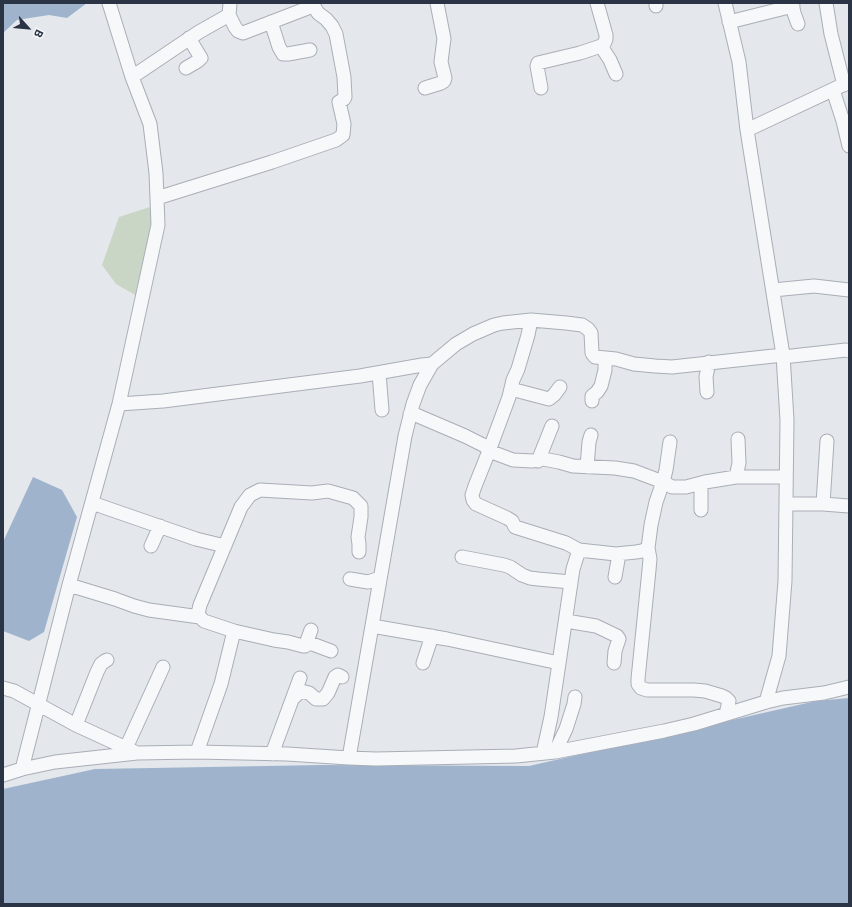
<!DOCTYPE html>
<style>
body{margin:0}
#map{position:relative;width:852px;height:907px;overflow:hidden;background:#e4e7ec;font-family:Inter,sans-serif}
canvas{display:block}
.frame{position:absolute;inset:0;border:4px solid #2b3445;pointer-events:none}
.north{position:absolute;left:8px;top:8px;width:40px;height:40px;-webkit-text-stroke:3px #f4f6f9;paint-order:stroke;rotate:117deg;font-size:11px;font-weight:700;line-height:16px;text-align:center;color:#2b3445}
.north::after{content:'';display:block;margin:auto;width:14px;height:18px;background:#2b3445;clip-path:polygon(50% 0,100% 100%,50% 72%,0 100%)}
</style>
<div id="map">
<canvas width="852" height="907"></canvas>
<div class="frame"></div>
<div class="north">B</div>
</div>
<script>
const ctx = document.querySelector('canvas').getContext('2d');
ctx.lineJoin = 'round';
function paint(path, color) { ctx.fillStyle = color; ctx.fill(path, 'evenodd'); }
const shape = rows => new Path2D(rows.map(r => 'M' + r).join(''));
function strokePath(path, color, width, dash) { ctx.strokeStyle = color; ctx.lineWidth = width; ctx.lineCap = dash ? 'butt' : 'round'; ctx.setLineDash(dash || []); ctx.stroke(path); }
paint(shape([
 [153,206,151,239,137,296,116,284,102,265,119,217]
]), '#c9d6c5');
paint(shape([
 [3,3,87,3,67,18,49,15,17,20,3,33],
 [33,477,62,490,77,517,44,632,29,641,3,631,3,542],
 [849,698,849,904,3,904,3,789,95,769,322,765,529,766,816,701]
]), '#9fb4cc');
const minor = shape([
 [656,3,656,6],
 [725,3,739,62,747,130,783,355,787,420,785,581,779,656,766,702],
 [792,3,794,13,798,24],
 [826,3,831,34,844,85],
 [271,22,279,47,283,54,288,54,310,50],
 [729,22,793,6],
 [601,46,610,60,616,74],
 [186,68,198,61,201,58,189,38],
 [132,77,199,32,229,15],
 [425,88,441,83,444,81,445,78,441,62,443,46,444,39,437,3],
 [541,88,537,66,538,63,580,53,601,46,604,44,606,39,606,35,597,3],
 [833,90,843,121,849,146],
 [747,130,849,82],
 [157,198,272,162,336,140,343,135,344,124,339,102,344,99,345,97,344,77,336,34,332,26,326,19,318,13,315,8,313,6,243,33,238,31,235,27,229,15,230,3],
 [773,290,814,286,849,290],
 [531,320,528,335,518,369,513,380,509,397,489,451,475,486,472,495,473,500,476,504,507,518,512,521,515,527,566,543,579,550,616,554,636,552,642,551,648,548],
 [783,357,846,350,849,351],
 [379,373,382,410],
 [511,389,549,399,554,395,560,387],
 [707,392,706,377,709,362],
 [592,401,592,396,597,392,601,386,605,370,605,358],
 [119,404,163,401,360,376,422,365,432,364],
 [410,414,416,415,465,436,485,446,489,451,513,460,533,461,543,459,559,462,573,466,615,468,634,471,663,482,656,502,651,525,648,548,650,559,649,570,638,679,638,684,641,688,647,690,694,690,705,691,722,696,726,698,729,701,726,714],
 [670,442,666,470,663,482,672,487,686,487,705,482,736,477,786,477],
 [538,461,552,426],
 [587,467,589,442,591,435],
 [736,477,739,463,738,439],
 [701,483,701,510],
 [92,503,196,539,225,546],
 [786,504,823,504,849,506],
 [823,504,827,441],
 [151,546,160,526],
 [462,557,504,565,510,567,522,575,530,578,538,579,571,582],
 [615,577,619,554],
 [350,579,368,582,380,578],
 [69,585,115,599,134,606,149,610,200,617],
 [566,621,596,626,617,636,619,639,615,651,614,663],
 [372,626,447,639,559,663],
 [311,630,306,644,305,646,303,646,288,642,274,640,234,631,204,621,200,617,198,614,200,605,241,507,250,495,260,490,312,493,328,491,353,498,361,506,361,517,358,537,359,544,359,552],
 [307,642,331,651],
 [423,663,432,636],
 [3,688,14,691,76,725,137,753],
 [293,698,301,691,309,693,316,699,323,699,328,693,335,677,338,675,342,677],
 [76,725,97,672,101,664,105,661,107,660],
 [126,748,163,667],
 [197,752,221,684,234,631],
 [555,752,566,729,574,704,575,697],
 [543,753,551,717,573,569,579,550],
 [272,754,300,678],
 [349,758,405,436,413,404,420,385,432,364,456,344,473,334,494,325,503,323,531,320,566,323,582,325,588,329,591,333,592,353,595,357,616,359,634,364,655,366,672,367,783,355],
 [22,769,69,585,119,404,158,225,156,173,150,124,132,77,109,3],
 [3,775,22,769,55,762,137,753,197,752,287,754,349,758,376,759,516,756,555,752,664,731,694,724,766,702,783,698,824,693,849,687]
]);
strokePath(minor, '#a9aeb7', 15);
strokePath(minor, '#f7f8fa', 13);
</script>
